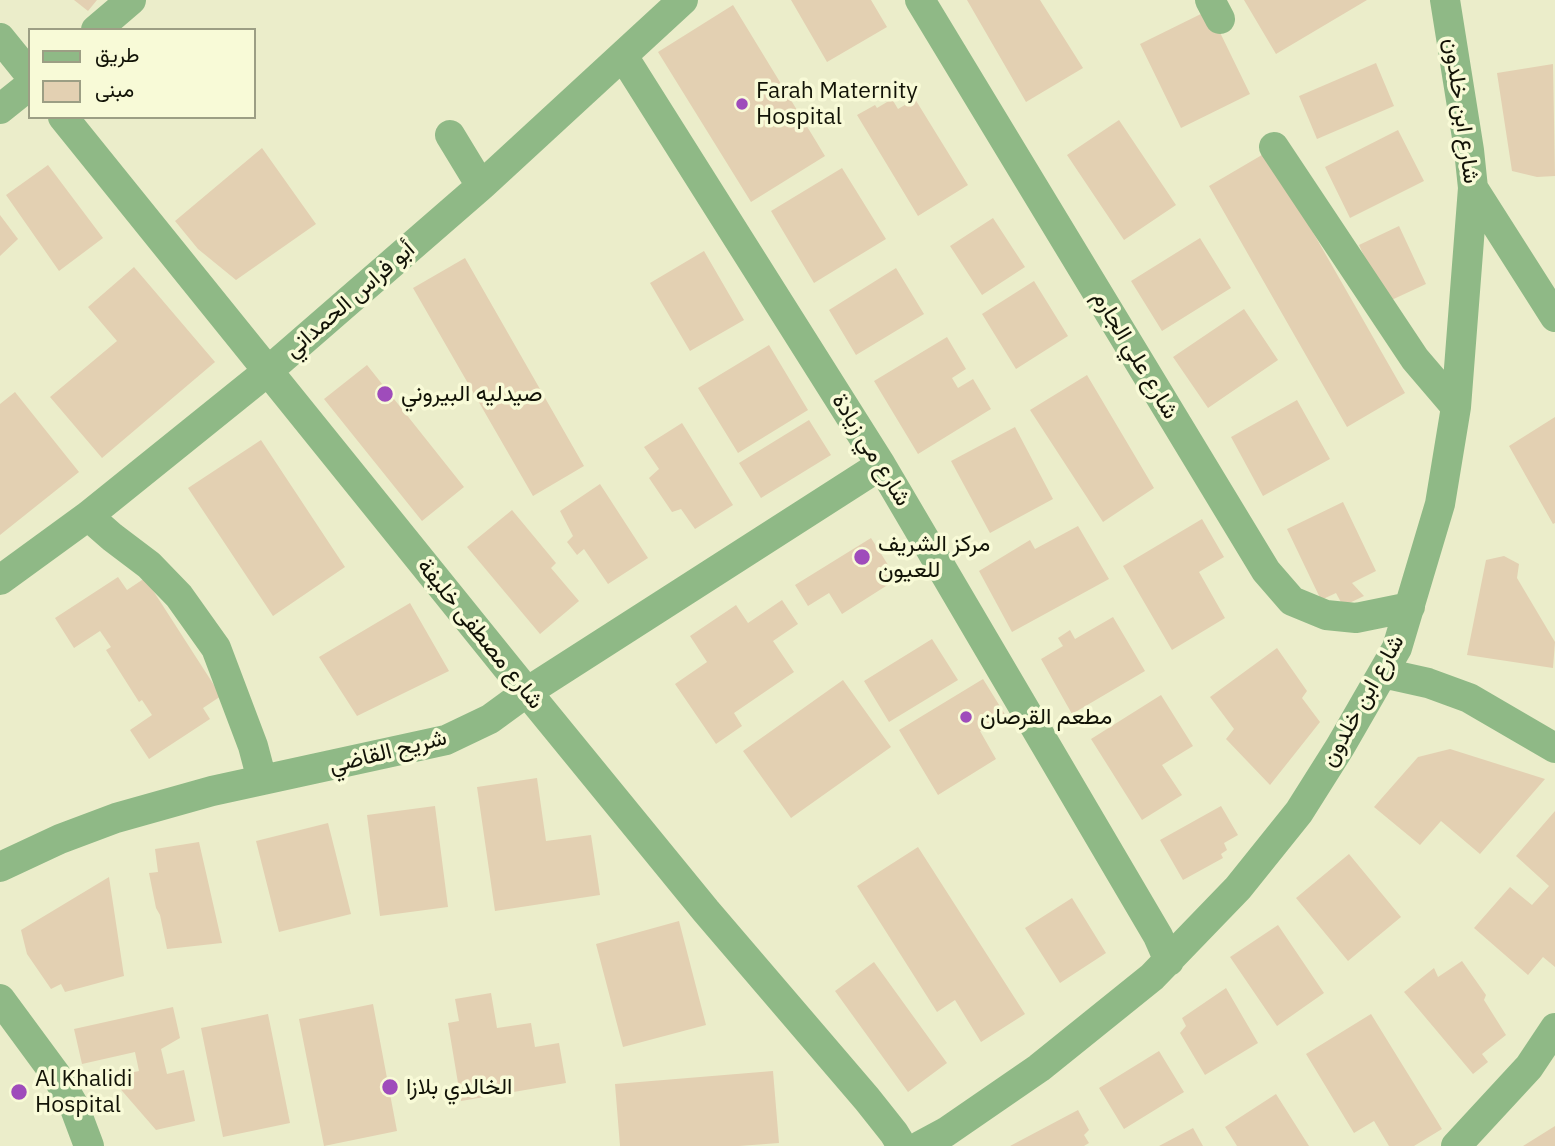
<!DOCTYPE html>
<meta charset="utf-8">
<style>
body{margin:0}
#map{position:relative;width:1555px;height:1146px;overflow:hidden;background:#ebedca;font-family:"IBM Plex Sans",Vazirmatn,sans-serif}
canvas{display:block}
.legend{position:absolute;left:28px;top:28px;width:228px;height:91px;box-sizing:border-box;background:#f8fad7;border:2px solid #9c9e84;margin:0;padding:9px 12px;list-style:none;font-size:21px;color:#121307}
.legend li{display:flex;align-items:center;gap:14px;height:35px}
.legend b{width:35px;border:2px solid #9c9e84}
</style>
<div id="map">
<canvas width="1555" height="1146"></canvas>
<ul class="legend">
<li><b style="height:9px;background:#8fb986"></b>طريق</li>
<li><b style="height:19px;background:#e3d0b2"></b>مبنى</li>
</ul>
</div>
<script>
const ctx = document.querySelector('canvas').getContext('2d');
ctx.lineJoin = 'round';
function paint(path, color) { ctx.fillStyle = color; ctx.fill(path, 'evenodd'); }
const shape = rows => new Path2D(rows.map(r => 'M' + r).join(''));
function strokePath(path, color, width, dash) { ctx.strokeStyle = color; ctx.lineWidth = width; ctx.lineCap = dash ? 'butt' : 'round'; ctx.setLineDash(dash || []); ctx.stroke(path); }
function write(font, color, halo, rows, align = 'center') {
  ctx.font = font + ' "IBM Plex Sans",Vazirmatn,sans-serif'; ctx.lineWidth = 7; ctx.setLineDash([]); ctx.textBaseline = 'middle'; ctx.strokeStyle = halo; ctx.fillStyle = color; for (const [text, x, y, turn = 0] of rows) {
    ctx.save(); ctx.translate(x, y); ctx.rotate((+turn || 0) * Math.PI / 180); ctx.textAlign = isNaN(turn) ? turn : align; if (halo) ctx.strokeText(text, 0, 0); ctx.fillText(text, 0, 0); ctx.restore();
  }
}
paint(shape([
 [74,0,97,0,88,11],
 [791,0,871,0,887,27,827,62],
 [967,0,1040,0,1083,68,1026,102],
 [1244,0,1367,0,1276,54],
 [733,5,825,156,751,202,658,52],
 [1209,10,1250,94,1181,128,1140,44],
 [1376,63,1394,106,1317,139,1299,96],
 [1553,64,1555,176,1537,177,1512,171,1497,73],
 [892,99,898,109,915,99,968,185,918,216,857,115,875,105,877,108],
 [1119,120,1176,205,1124,240,1067,155],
 [1398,130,1424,181,1350,218,1325,167],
 [262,148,316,224,236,280,198,249,175,221],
 [1267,152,1405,393,1347,427,1209,186],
 [48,165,103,238,59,271,6,195],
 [842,168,886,239,814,283,771,211],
 [0,215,18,239,0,256],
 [993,218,1025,267,982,295,950,246],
 [1399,226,1426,284,1385,303,1359,245],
 [1200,238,1231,288,1162,331,1131,281],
 [704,251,744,320,690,351,650,283],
 [465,258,584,466,533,496,413,288],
 [134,267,215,362,102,458,50,397,117,341,88,307],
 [896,268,924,314,856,355,829,310],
 [1034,281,1068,336,1016,369,982,314],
 [1244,309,1278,360,1208,408,1173,357],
 [947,337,966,369,952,378,958,388,973,379,991,409,918,454,874,381],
 [769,345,808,410,738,453,698,388],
 [367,365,464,487,422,521,324,399],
 [1087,375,1154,488,1103,522,1030,410],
 [15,392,79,472,0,535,0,404],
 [1297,400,1330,459,1263,496,1231,437],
 [1555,417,1555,523,1553,524,1509,446],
 [809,420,831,455,761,498,739,463],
 [682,423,733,505,695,529,681,509,672,512,649,478,659,469,644,447],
 [1015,427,1053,499,990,533,951,461],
 [261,440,345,567,273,616,188,488],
 [600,484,648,558,608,584,584,549,577,555,567,542,573,536,560,511],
 [1343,502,1376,571,1352,583,1364,596,1343,606,1336,593,1321,600,1287,529],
 [512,510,556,563,551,568,579,601,540,634,467,547],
 [1202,519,1224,557,1199,572,1225,618,1172,650,1123,566],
 [1078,526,1109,579,1012,632,979,571,1030,540,1035,549],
 [871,538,897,579,842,614,829,593,808,606,795,585],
 [1504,556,1519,564,1517,578,1555,642,1553,668,1467,655,1486,560],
 [118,577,127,590,145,578,221,696,203,708,210,719,149,759,130,730,152,715,142,700,139,702,106,650,111,647,100,631,74,648,55,618],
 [782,600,798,624,773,641,794,672,734,713,742,726,716,744,675,684,707,662,690,636,736,605,748,623],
 [410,603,449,671,357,716,319,657],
 [1113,617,1145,671,1072,714,1041,659,1063,646,1058,638,1070,630,1075,639],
 [932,639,958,680,889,722,864,681],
 [1277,648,1307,691,1302,698,1320,722,1270,785,1226,739,1234,729,1210,697],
 [983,679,1006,716,980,731,996,759,938,795,899,730],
 [843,680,891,747,791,818,743,751],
 [1161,695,1193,746,1162,765,1182,795,1142,820,1091,739],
 [1450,749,1545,779,1480,854,1441,821,1420,845,1374,807,1418,757],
 [537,778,546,841,591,835,600,895,495,911,477,787],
 [435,806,448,907,380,916,367,815],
 [1221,806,1238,835,1224,843,1227,850,1221,854,1223,858,1183,880,1160,840],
 [1555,811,1555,967,1543,957,1528,975,1474,928,1510,887,1532,905,1549,886,1516,856],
 [328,823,351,914,279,932,256,841],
 [199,842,222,943,167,949,160,915,156,908,149,873,158,872,155,849],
 [918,847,1025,1014,981,1042,955,1000,937,1012,857,886],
 [1349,854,1401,917,1348,961,1296,898],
 [109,877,124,976,65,992,61,984,51,989,27,954,21,930],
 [1072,898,1106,953,1060,983,1025,928],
 [679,921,706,1025,623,1047,596,944],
 [1278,925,1324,993,1277,1026,1230,957],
 [1462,961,1486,995,1484,1000,1506,1035,1482,1054,1488,1062,1473,1074,1404,992,1434,968,1438,977],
 [874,962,947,1063,908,1092,835,991],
 [1226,988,1258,1043,1205,1075,1180,1033,1186,1026,1182,1018],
 [491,993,497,1028,531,1023,535,1047,559,1043,566,1083,461,1101,448,1023,459,1021,455,999],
 [373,1004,397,1131,324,1146,299,1019],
 [173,1007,180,1038,161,1049,167,1074,184,1070,195,1121,156,1130,110,1077,139,1071,135,1052,82,1064,74,1029],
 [268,1014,290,1123,223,1137,201,1028],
 [1371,1014,1442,1129,1414,1146,1389,1146,1374,1121,1354,1133,1306,1054],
 [1159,1051,1184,1092,1124,1129,1099,1088],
 [773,1071,779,1143,739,1146,620,1146,615,1084],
 [1276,1094,1309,1146,1237,1146,1225,1127],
 [1078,1110,1089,1130,1084,1135,1089,1143,1084,1146,1010,1146],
 [1555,1126,1555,1146,1523,1146],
 [1193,1128,1203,1146,1159,1146]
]), '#e3d0b2');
strokePath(shape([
 [920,0,1266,571,1292,601,1326,615,1356,618,1410,607],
 [1210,0,1220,19],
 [96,30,131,0],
 [0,38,30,75],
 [623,56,881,465,1158,936,1169,961],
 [0,109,30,85],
 [63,117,527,692,706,911,867,1099,894,1133,902,1146],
 [450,135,481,186],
 [1274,147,1415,359,1456,407],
 [1473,188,1555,317],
 [88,516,112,537,149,565,179,596,216,648,253,746,262,780],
 [0,580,88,516,268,371,481,186,683,0],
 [1383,673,1428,683,1469,698,1555,748],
 [0,867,60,839,116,818,212,791,446,740,490,719,527,692,881,465],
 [0,999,56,1075,74,1106,89,1146],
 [920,1146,946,1132,1039,1068,1152,977,1238,888,1299,812,1340,747,1397,648,1440,504,1456,407,1473,188,1469,150,1445,0],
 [1456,1146,1529,1067,1555,1028]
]), '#8fb986', 30);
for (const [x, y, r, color] of [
 [742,104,7,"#9f4cbb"],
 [385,394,9,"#9f4cbb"],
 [862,557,9,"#9f4cbb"],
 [966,717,7,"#9f4cbb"],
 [390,1087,9,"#9f4cbb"],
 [19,1092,9,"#9f4cbb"]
]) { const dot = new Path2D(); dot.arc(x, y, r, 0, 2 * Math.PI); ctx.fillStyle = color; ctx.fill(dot); strokePath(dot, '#f8fad7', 2.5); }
write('23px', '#121307', '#f8fad7', [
 ["Farah Maternity",756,91],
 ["Hospital",756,117],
 ["صيدليه البيروني",401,394],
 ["مركز الشريف",878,544],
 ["للعيون",878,570],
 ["مطعم القرصان",980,717],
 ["Al Khalidi",35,1079],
 ["Hospital",35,1105],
 ["الخالدي بلازا",406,1087]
], 'left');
write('23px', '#121307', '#f8fad7', [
 ["شارع ابن خلدون",1461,111,82],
 ["أبو فراس الحمداني",350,300,-41],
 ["شارع علي الجارم",1135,355,59],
 ["شارع مي زيادة",871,450,58],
 ["شارع مصطفى خليفة",480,634,51],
 ["شارع ابن خلدون",1363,701,-61],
 ["شريح القاضي",388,752,-14]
]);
</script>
